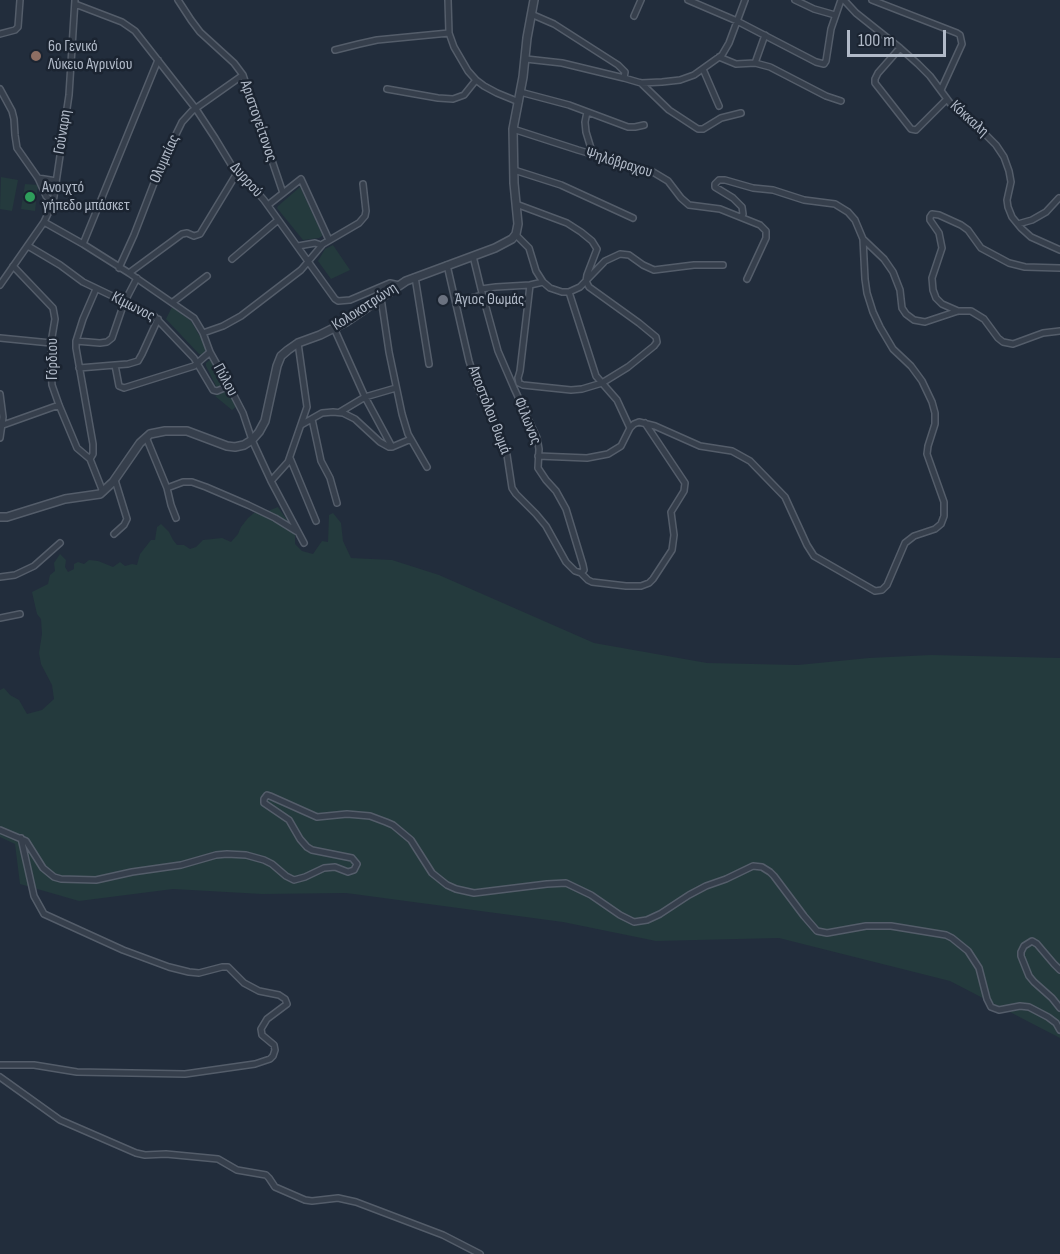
<!DOCTYPE html>
<meta charset="utf-8">
<style>
body{margin:0}
#map{position:relative;width:1060px;height:1254px;overflow:hidden;background:#222d3c;font-family:"Sofia Sans Condensed",sans-serif}
canvas{display:block}
.scale{position:absolute;left:847px;top:30px;width:99px;height:27px;box-sizing:border-box;border:3px solid #b1bac8;border-top:0;padding-left:8px;font-size:18px;line-height:21px;white-space:nowrap;color:#b1bac8;-webkit-text-stroke:4px #1b2431;paint-order:stroke}
</style>
<div id="map">
<canvas width="1060" height="1254"></canvas>
<div class="scale">100 m</div>
</div>
<script>
const ctx = document.querySelector('canvas').getContext('2d');
ctx.lineJoin = 'round';
function paint(path, color) { ctx.fillStyle = color; ctx.fill(path, 'evenodd'); }
const shape = rows => new Path2D(rows.map(r => 'M' + r).join(''));
function strokePath(path, color, width, dash) { ctx.strokeStyle = color; ctx.lineWidth = width; ctx.lineCap = dash ? 'butt' : 'round'; ctx.setLineDash(dash || []); ctx.stroke(path); }
function write(font, color, halo, rows, align = 'center') {
  ctx.font = font + ' "Sofia Sans Condensed",sans-serif'; ctx.lineWidth = 5; ctx.setLineDash([]); ctx.textBaseline = 'middle'; ctx.strokeStyle = halo; ctx.fillStyle = color; for (const [text, x, y, turn = 0] of rows) {
    ctx.save(); ctx.translate(x, y); ctx.rotate((+turn || 0) * Math.PI / 180); ctx.textAlign = isNaN(turn) ? turn : align; if (halo) ctx.strokeText(text, 0, 0); ctx.fillText(text, 0, 0); ctx.restore();
  }
}
paint(shape([
 [1,177,18,180,12,211,0,209],
 [25,184,38,185,35,211,21,209],
 [300,187,322,234,322,236,319,238,303,240,277,208,278,206],
 [333,245,350,270,331,279,318,261,325,249],
 [172,307,191,321,206,347,206,350,202,355,199,354,166,319],
 [212,358,228,384,217,388,206,366,206,363],
 [230,389,238,405,232,410,215,396],
 [278,507,295,532,295,544,302,551,313,554,322,541,328,542,329,515,333,513,341,523,343,541,351,558,392,560,439,575,594,643,707,663,798,665,869,658,931,655,1060,658,1060,1038,950,981,779,938,656,941,563,922,346,893,262,894,173,889,79,901,20,884,15,844,0,837,0,690,4,688,10,695,19,700,27,714,42,710,54,699,52,685,41,664,39,653,42,634,41,619,37,614,32,592,48,584,50,575,55,571,54,563,60,554,66,560,65,567,68,572,74,569,74,564,78,562,84,564,89,560,98,561,113,567,120,562,125,566,132,564,137,565,140,554,151,540,155,540,157,527,161,524,169,532,173,540,177,545,184,545,190,549,196,547,203,540,222,538,231,542,238,534,241,527,248,518,254,513,263,513]
]), '#243a3d');
const minor = shape([
 [178,0,191,20,200,32,234,63,243,75,283,193],
 [448,0,449,33,454,47,468,71,476,80,484,86,497,93,519,102],
 [688,0,737,21,816,62,824,64,826,61,831,29,841,0],
 [795,0,814,9,835,15],
 [844,0,856,13,900,48,918,64,930,76,953,107,978,127,996,145,1004,157,1009,171,1011,182,1007,200,1008,207,1012,217,1021,228,1031,237,1060,250],
 [872,0,957,33,960,35,962,44,941,90],
 [75,4,122,22,135,31,196,109,215,138,235,171,251,185,264,200,335,299,338,301,350,300,390,283,399,285],
 [531,14,554,24,618,65,625,72,624,78,641,83,662,82,680,80,694,75,722,55,729,43,745,0],
 [634,16,641,0],
 [0,34,15,30,18,27,20,0],
 [900,48,878,73,875,79,875,83,911,129,916,130,947,99],
 [335,50,359,44,377,40,449,33],
 [719,57,736,64,755,63,770,67,826,96,841,101],
 [526,59,562,63,624,78],
 [755,63,765,35],
 [703,69,719,106],
 [641,83,669,110,698,129,703,129,721,118,741,113],
 [0,89,12,111,14,119,15,135,17,148,38,178,46,196,53,203],
 [387,89,438,98,453,99,464,95,476,80],
 [520,92,569,105,628,127,635,127,644,125],
 [587,112,585,122,586,132,593,155],
 [513,129,578,150,653,172,668,181,681,198,689,205,720,209,760,225,766,231,766,238,747,279],
 [514,170,561,185,633,218],
 [38,178,56,181],
 [516,204,567,223,581,232,592,241,597,249,587,275,586,281,589,287,639,323,656,337,657,342,654,346,628,367,602,383,582,389,571,390,523,385,519,383,518,378],
 [268,205,301,179,329,240],
 [44,222,83,244,129,273,194,318,203,333,210,352,229,386,243,413,252,440,271,481,304,543],
 [1018,224,1032,220,1046,212,1059,198],
 [516,235,529,248,536,271,543,282,550,288,562,292,569,292,580,287,605,261,620,254,629,255,643,265,654,270,694,265,723,265],
 [863,239,884,259,893,272,900,290,902,308,906,314,914,320,925,322,958,311,971,311,984,319,998,338,1003,342,1013,344,1043,333,1060,331],
 [83,244,158,60],
 [28,246,60,265,83,282,154,316,194,358,213,390,217,391,229,386],
 [298,246,315,243,321,245],
 [232,259,278,220],
 [447,265,469,361,478,388,499,433,507,455,512,488,516,494,536,514,546,526,566,562,575,571,581,573,584,570,583,565,566,509,556,491,546,480,538,468,539,449,537,438,514,388,498,351,481,289,473,256],
 [13,266,53,308,55,319,51,343,51,369,52,385,59,405,77,448,90,459],
 [119,268,134,235,161,165,182,122,192,111,243,75],
 [129,273,182,234,187,233,194,236,200,234,237,173],
 [415,277,429,364],
 [0,285,44,222,53,203,69,95,75,0],
 [96,289,83,319,76,341,76,348,93,444,93,454,90,459,103,492],
 [481,289,496,287,530,285,543,282],
 [569,292,596,376,617,400,630,428],
 [381,298,389,352,402,414,408,434,427,467],
 [173,302,207,276],
 [456,302,482,295],
 [958,311,942,304,936,298,933,290,932,278,942,248,939,233,930,220,930,217,932,214,939,215,961,225,968,230,981,248,1009,263,1025,267,1060,268],
 [334,328,365,397,392,447,411,439],
 [203,333,223,326,241,316,301,270,323,244,359,223,365,216,366,211,363,184],
 [0,338,51,343],
 [76,341,100,343,107,342,112,338,124,303,137,278],
 [115,365,128,364,138,361,142,354,158,319],
 [79,368,115,365,119,386,124,388,194,366,210,352],
 [518,378,520,371,530,285],
 [0,394,3,417,0,438],
 [340,412,365,397,396,388],
 [312,419,321,461,330,478,337,503],
 [3,425,59,405],
 [301,425,322,413,333,412,343,413,355,419,380,442,389,447,392,447],
 [146,437,167,488,171,505,176,518],
 [538,456,587,458,608,454,621,446,630,428,634,424,639,422,655,426,700,446,732,451,750,461,785,497,807,545,814,556,875,591,882,590,887,585,905,543,914,536,935,529,941,524,944,516,944,502,927,454,928,446,935,424,935,413,932,402,922,381,911,366,893,349,880,327,873,312,867,293,865,279,863,239,855,220,848,212,835,204,804,200,773,190,753,188,725,180,719,180,715,184,715,187,733,198,742,207,743,214,741,217],
 [290,458,316,521],
 [271,481,288,462,307,407,298,343],
 [167,488,183,482,192,482,206,487,248,505,275,518,296,531],
 [114,534,124,525,127,519,115,480],
 [581,573,588,580,592,582,626,586,641,586,649,583,653,579,672,550,674,535,671,512,684,491,685,483,645,423],
 [0,577,15,575,34,566,60,543],
 [0,618,20,614],
 [0,830,26,841,43,868,54,877,61,879,96,880,132,872,181,865,216,855,227,854,246,855,264,860,272,864,286,876,294,880,305,877,324,868,335,867,348,872,354,870,357,864,352,858,312,850,307,847,300,839,289,820,264,803,264,799,267,795,270,796,317,817,347,814,370,816,386,822,393,825,411,840,432,873,447,885,456,889,474,893,547,884,566,883,591,895,620,915,634,922,647,920,660,914,689,895,706,886,726,879,753,866,762,867,770,872,774,876,804,916,817,931,827,933,866,926,891,926,946,935,952,938,968,951,979,968,987,999,991,1007,999,1010,1020,1006,1029,1007,1048,1017,1056,1023,1060,1030],
 [1060,970,1054,964,1037,944,1032,941,1024,946,1021,952,1021,956,1029,976,1034,982,1052,998,1060,1008],
 [0,1065,34,1065,77,1072,185,1074,255,1064,270,1059,273,1056,275,1050,274,1045,262,1035,261,1029,267,1019,287,1004,285,999,279,995,259,991,244,983,228,967,222,967,199,973,189,972,169,967,123,950,44,914,34,896,21,838],
 [0,1077,60,1120,136,1153,145,1155,166,1154,218,1159,237,1170,266,1175,269,1178,275,1187,305,1200,312,1201,338,1198,356,1202,443,1235,480,1254]
]);
const tertiary = shape([
 [0,517,7,517,65,499,100,494,113,482,140,443,150,434,165,431,187,431,227,446,235,447,244,445,252,440,259,432,265,421,277,366,281,356,288,350,298,343,320,335,346,322,406,281,495,248,512,239,516,234,518,224,514,183,513,129,523,77,527,38,534,0]
]);
strokePath(minor, '#545d6a', 8);
strokePath(tertiary, '#545d6a', 10);
strokePath(minor, '#363f4c', 5);
strokePath(tertiary, '#363f4c', 7);
for (const [x, y, r, color] of [
 [36,56,6,"#8d6e63"],
 [30,197,6,"#2e9e5b"],
 [443,300,6,"#6b7280"]
]) { const dot = new Path2D(); dot.arc(x, y, r, 0, 2 * Math.PI); ctx.fillStyle = color; ctx.fill(dot); strokePath(dot, '#1b2431', 2); }
write('16px', '#b1bac8', '#1b2431', [
 ["6ο Γενικό",48,47],
 ["Λύκειο Αγρινίου",48,65],
 ["Ανοιχτό",42,188],
 ["γήπεδο μπάσκετ",42,206],
 ["Άγιος Θωμάς",455,300]
], 'left');
write('16px', '#b1bac8', '#1b2431', [
 ["Κόκκαλη",969,119,42],
 ["Αριστογείτονος",258,121,71],
 ["Γούναρη",63,132,-81],
 ["Ολυμπίας",165,159,-66],
 ["Ψηλόβραχου",619,163,17],
 ["Δυρρού",246,180,48],
 ["Κίμωνος",133,307,27],
 ["Κολοκοτρώνη",365,307,-33],
 ["Γόρδιου",53,359,-90],
 ["Πύλου",225,380,61],
 ["Αποστόλου Θωμά",489,410,69],
 ["Φίλωνος",527,421,68]
]);
</script>
